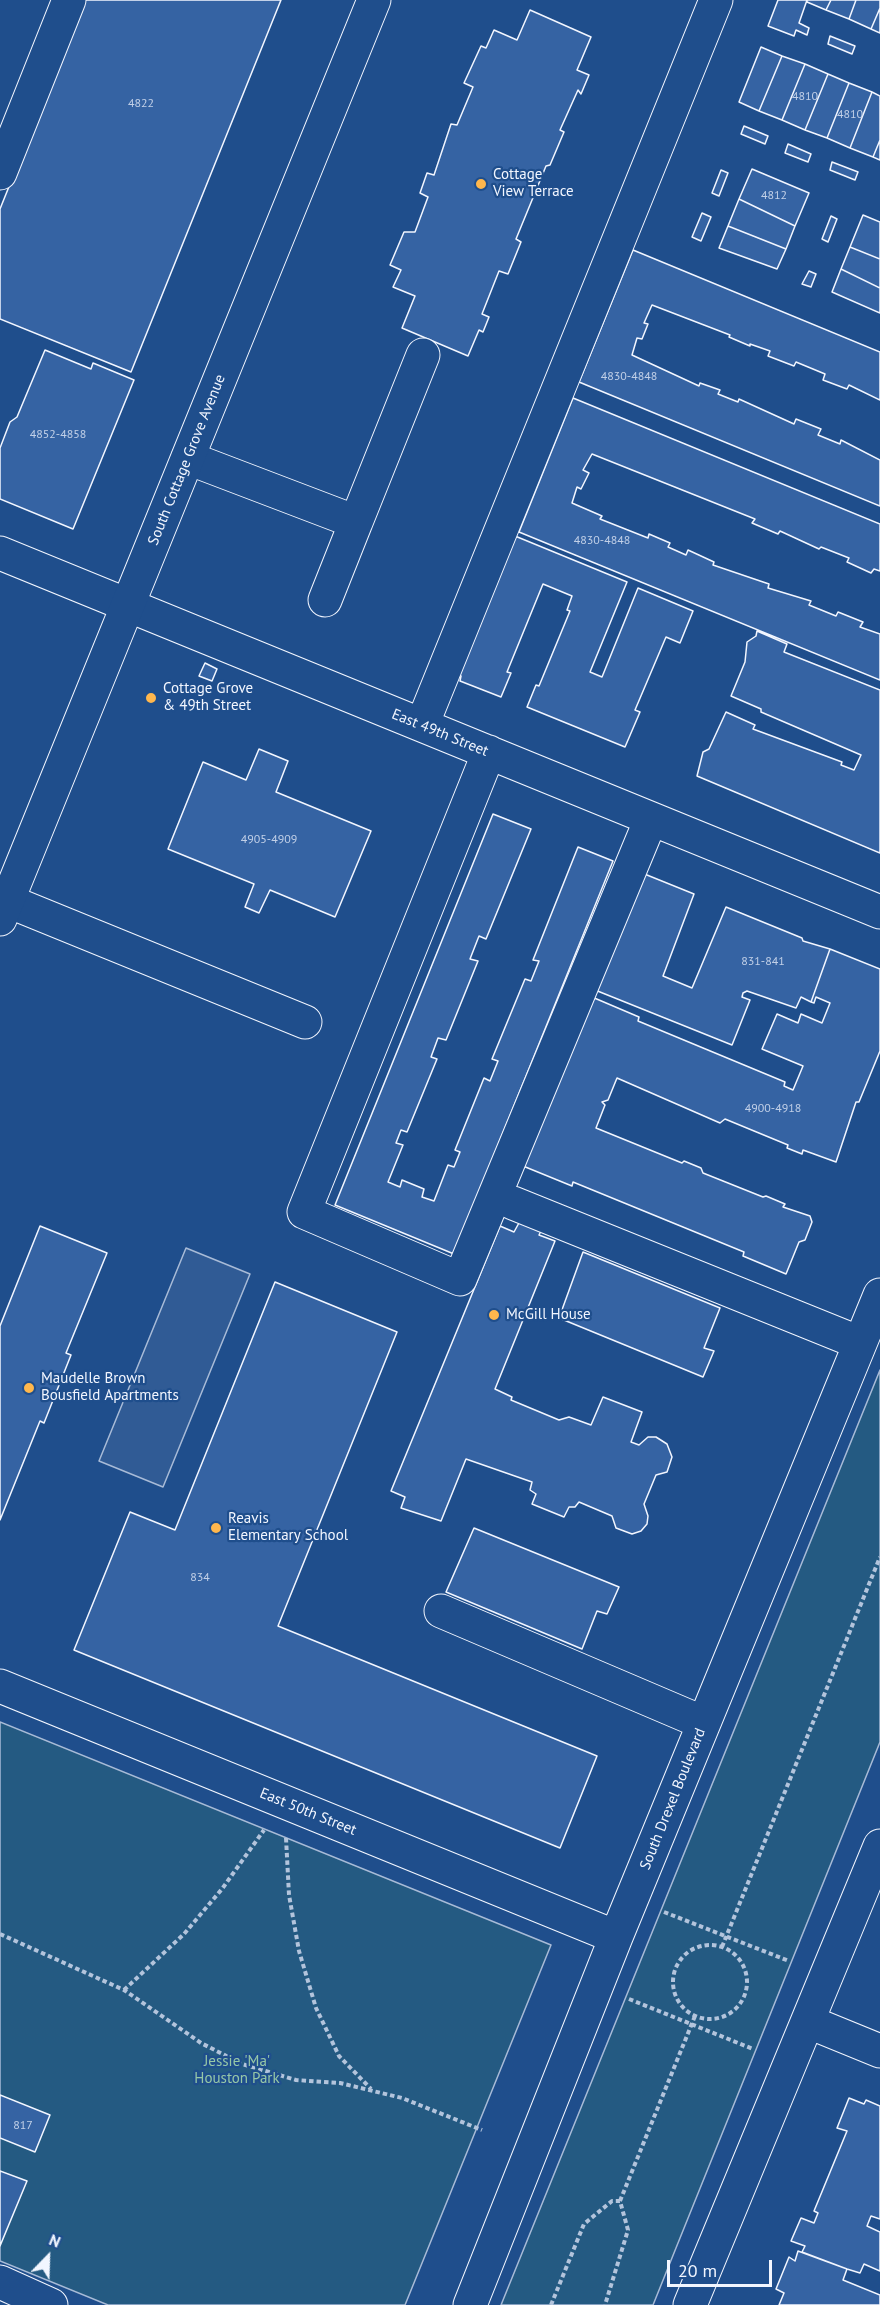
<!DOCTYPE html>
<style>
body{margin:0}
#map{position:relative;width:880px;height:2305px;overflow:hidden;background:#1f4e8c;font-family:"PT Sans",sans-serif}
canvas{display:block}
.north{position:absolute;left:18px;top:2227px;width:60px;height:60px;-webkit-text-stroke:4px #1f4e8c;paint-order:stroke;rotate:23deg;font-size:16px;font-weight:700;line-height:24px;text-align:center;color:#f2f6ff}
.north::after{content:'';display:block;margin:auto;width:21px;height:27px;background:#f2f6ff;clip-path:polygon(50% 0,100% 100%,50% 72%,0 100%)}
.scale{position:absolute;left:667px;top:2260px;width:105px;height:27px;box-sizing:border-box;border:3px solid #f2f6ff;border-top:0;padding-left:8px;font-size:18px;line-height:21px;white-space:nowrap;color:#f2f6ff;-webkit-text-stroke:4px #1f4e8c;paint-order:stroke}
</style>
<div id="map">
<canvas width="880" height="2305"></canvas>
<div class="north">N</div>
<div class="scale">20 m</div>
</div>
<script>
const ctx = document.querySelector('canvas').getContext('2d');
ctx.lineJoin = 'round';
function paint(path, color) { ctx.fillStyle = color; ctx.fill(path, 'evenodd'); }
const shape = rows => new Path2D(rows.map(r => 'M' + r).join(''));
function strokePath(path, color, width, dash) { ctx.strokeStyle = color; ctx.lineWidth = width; ctx.lineCap = dash ? 'butt' : 'round'; ctx.setLineDash(dash || []); ctx.stroke(path); }
function write(font, color, halo, rows, align = 'center') {
  ctx.font = font + ' "PT Sans",sans-serif'; ctx.lineWidth = 4.5; ctx.setLineDash([]); ctx.textBaseline = 'middle'; ctx.strokeStyle = halo; ctx.fillStyle = color; for (const [text, x, y, turn = 0] of rows) {
    ctx.save(); ctx.translate(x, y); ctx.rotate((+turn || 0) * Math.PI / 180); ctx.textAlign = isNaN(turn) ? turn : align; if (halo) ctx.strokeText(text, 0, 0); ctx.fillText(text, 0, 0); ctx.restore();
  }
}
const green = shape([
 [880,1370,880,1742,653,2305,501,2305,880,1370],
 [0,1722,551,1945,405,2305,108,2305,0,2261,0,1722]
]);
paint(green, '#245a82');
strokePath(green, '#a8bbd7', 1.5);
const parking = shape([
 [186,1248,250,1274,163,1487,99,1461,186,1248]
]);
paint(parking, '#305b95');
strokePath(parking, '#a8bbd7', 1.5);
const building = shape([
 [84,0,281,0,131,372,0,319,0,209,84,0],
 [778,0,807,0,799,23,809,28,807,35,796,30,794,36,768,26,778,0],
 [807,0,831,0,826,10,807,2,807,0],
 [831,0,856,0,849,19,826,10,831,0],
 [856,0,880,0,880,8,871,29,849,19,856,0],
 [880,8,880,33,871,29,880,8],
 [530,10,591,37,577,70,589,75,581,94,578,90,560,130,564,132,550,165,546,166,516,239,521,242,508,274,499,271,482,314,489,317,483,332,479,330,468,356,402,328,415,296,393,287,401,270,390,265,404,232,415,232,428,197,420,193,427,173,434,175,451,124,457,125,473,87,464,83,481,46,486,48,494,30,517,40,530,10],
 [830,36,855,46,852,54,828,44,830,36],
 [761,47,782,56,759,111,739,102,761,47],
 [782,56,805,64,782,120,759,111,782,56],
 [805,64,828,74,805,130,782,120,805,64],
 [828,74,849,83,827,138,805,130,828,74],
 [849,83,872,92,850,148,827,138,849,83],
 [872,92,880,96,880,140,873,157,850,148,872,92],
 [744,126,768,136,765,144,741,134,744,126],
 [880,140,880,160,873,157,880,140],
 [788,144,811,154,808,162,785,153,788,144],
 [832,162,858,172,855,180,830,170,832,162],
 [752,169,809,193,795,226,739,199,752,169],
 [721,170,728,173,719,196,712,193,721,170],
 [739,199,795,226,786,249,728,226,739,199],
 [702,213,711,217,701,241,692,237,702,213],
 [863,215,880,222,880,259,850,247,863,215],
 [831,216,837,219,828,242,822,239,831,216],
 [728,226,786,249,777,269,719,248,728,226],
 [850,247,880,259,880,288,841,269,850,247],
 [633,250,880,352,880,400,849,385,847,389,823,380,825,374,796,362,794,366,768,356,770,351,750,344,750,346,729,337,730,335,652,305,644,323,648,324,642,339,637,338,632,355,699,386,700,383,720,390,718,394,738,402,739,399,794,424,796,419,821,429,818,435,840,444,841,440,880,460,880,506,579,382,633,250],
 [841,269,880,288,880,313,832,292,841,269],
 [809,271,816,274,811,287,802,284,809,271],
 [45,350,91,369,93,363,134,380,73,529,0,499,0,448,10,422,17,417,45,350],
 [573,398,880,524,880,571,874,569,871,573,847,562,849,558,821,547,819,549,780,531,778,534,752,523,755,519,592,454,583,470,589,473,581,489,577,487,572,503,602,516,600,519,648,538,649,534,670,543,668,547,686,555,688,550,714,562,713,565,769,584,768,588,811,601,809,605,836,616,838,612,863,622,860,627,880,634,880,680,519,532,573,398],
 [515,536,627,582,590,672,602,677,638,588,693,611,680,643,666,637,635,710,640,712,625,747,527,707,536,685,539,686,570,611,567,610,572,596,543,584,507,672,511,673,501,697,460,681,461,676,458,675,515,536],
 [757,631,787,644,784,652,880,690,880,853,697,776,703,752,709,749,726,712,755,725,753,729,842,762,841,765,854,770,861,755,761,712,761,709,731,696,745,662,747,642,756,636,757,631],
 [205,663,217,669,212,681,199,676,205,663],
 [259,749,288,761,276,792,371,831,335,917,270,890,259,913,245,907,254,884,168,849,203,762,246,780,259,749],
 [493,814,531,829,486,939,479,936,470,959,478,961,446,1040,438,1038,431,1057,437,1059,407,1132,401,1130,396,1143,403,1145,388,1182,400,1187,402,1180,424,1189,422,1197,434,1201,448,1165,454,1167,460,1152,455,1150,484,1078,490,1081,498,1061,492,1059,525,979,531,981,539,961,533,960,578,847,613,861,454,1254,335,1205,493,814],
 [642,873,694,894,663,976,692,988,726,907,802,938,803,941,830,949,811,1002,801,997,796,1008,747,991,743,993,742,997,750,1000,732,1045,595,990,642,873],
 [830,949,880,969,880,1051,859,1102,856,1102,836,1162,803,1150,802,1154,787,1148,788,1145,725,1119,720,1123,617,1078,608,1100,602,1102,605,1105,596,1128,682,1163,684,1161,701,1168,703,1173,763,1197,766,1196,785,1204,783,1207,810,1216,812,1222,805,1240,799,1242,786,1274,743,1256,744,1252,573,1182,572,1186,523,1166,592,997,639,1017,638,1021,785,1082,784,1086,793,1090,803,1066,762,1049,777,1014,798,1023,801,1014,822,1023,830,1003,816,997,814,1003,811,1002,830,949],
 [520,1221,541,1231,539,1235,555,1241,495,1389,512,1397,511,1400,559,1420,569,1417,591,1425,603,1397,642,1412,631,1442,639,1445,648,1437,656,1437,667,1444,672,1457,667,1472,656,1475,644,1504,648,1516,647,1524,641,1531,632,1534,616,1528,612,1516,579,1502,575,1507,569,1507,564,1517,532,1504,536,1494,530,1490,532,1482,466,1459,441,1521,401,1508,405,1497,391,1491,500,1226,514,1232,520,1221],
 [40,1226,107,1253,66,1353,71,1355,44,1423,40,1421,0,1520,0,1326,40,1226],
 [583,1252,720,1308,704,1348,714,1351,703,1377,559,1318,583,1252],
 [275,1282,397,1332,278,1626,597,1756,560,1848,74,1650,130,1512,175,1530,275,1282],
 [474,1528,619,1587,607,1614,597,1611,582,1649,446,1592,474,1528],
 [0,2095,50,2115,35,2152,0,2138,0,2095],
 [849,2098,864,2104,866,2100,880,2106,880,2219,871,2216,867,2226,880,2232,880,2271,864,2264,860,2273,847,2269,802,2252,805,2246,791,2241,801,2218,814,2223,818,2213,814,2211,847,2131,837,2128,849,2098],
 [0,2171,27,2181,0,2246,0,2171],
 [798,2251,847,2269,843,2280,880,2295,880,2305,779,2305,784,2293,776,2289,789,2257,795,2261,798,2251]
]);
paint(building, '#3563a3');
strokePath(building, '#f2f6ff', 1.5);
const minor = shape([
 [0,173,69,0],
 [188,458,356,522,423,355],
 [0,553,880,912],
 [325,600,356,522],
 [422,725,716,0],
 [489,752,304,1212,460,1279,651,819],
 [8,901,305,1022],
 [513,1203,860,1343],
 [441,1611,704,1723],
 [0,1686,616,1937],
 [809,2022,880,2051],
 [0,2282,51,2305],
 [470,2305,616,1937,880,1295],
 [690,2305,880,1846]
]);
const major = shape([
 [0,919,374,0]
]);
strokePath(minor, '#f2f6ff', 35);
strokePath(major, '#f2f6ff', 35);
strokePath(shape([
 [286,1838,289,1895,299,1951,316,2008,339,2056,371,2089],
 [664,1912,789,1961],
 [0,1934,124,1990,201,2043,242,2064,296,2080,340,2083,402,2098,482,2130],
 '673 1982a37 37 0 1 1 74 0a37 37 0 1 1-74 0Z',
 [722,1947,880,1557],
 [124,1990,184,1934,222,1889,264,1830],
 [629,1999,753,2049],
 [620,2201,695,2016],
 [551,2305,584,2224,612,2201,620,2201,628,2230,605,2305]
]), '#b3c4dc', 4, [4.5, 3]);
strokePath(minor, '#1f4e8c', 33);
strokePath(major, '#1f4e8c', 33);
for (const [x, y, r, color] of [
 [481,184,6,"#ffb74d"],
 [151,698,6,"#ffb74d"],
 [494,1315,6,"#ffb74d"],
 [29,1388,6,"#ffb74d"],
 [216,1528,6,"#ffb74d"]
]) { const dot = new Path2D(); dot.arc(x, y, r, 0, 2 * Math.PI); ctx.fillStyle = color; ctx.fill(dot); strokePath(dot, '#1f4e8c', 2); }
write('12px', '#c3d1e8', null, [
 ["4810",805,97],
 ["4822",141,104],
 ["4810",850,115],
 ["4812",774,196],
 ["4830-4848",629,377],
 ["4852-4858",58,435],
 ["4830-4848",602,541],
 ["4905-4909",269,840],
 ["831-841",763,962],
 ["4900-4918",773,1109],
 ["834",200,1578],
 ["817",23,2126]
]);
write('15px', '#f2f6ff', '#1f4e8c', [
 ["Cottage",493,175],
 ["View Terrace",493,192],
 ["Cottage Grove",163,689],
 ["& 49th Street",163,706],
 ["McGill House",506,1315],
 ["Maudelle Brown",41,1379],
 ["Bousfield Apartments",41,1396],
 ["Reavis",228,1519],
 ["Elementary School",228,1536]
], 'left');
write('15px', '#f2f6ff', '#1f4e8c', [
 ["South Cottage Grove Avenue",187,460,-68],
 ["East 49th Street",440,733,22],
 ["South Drexel Boulevard",673,1799,-68],
 ["East 50th Street",308,1812,22]
]);
write('15px', '#97c8a6', '#1f4e8c', [
 ["Jessie 'Ma'",237,2062],
 ["Houston Park",237,2079]
]);
</script>
